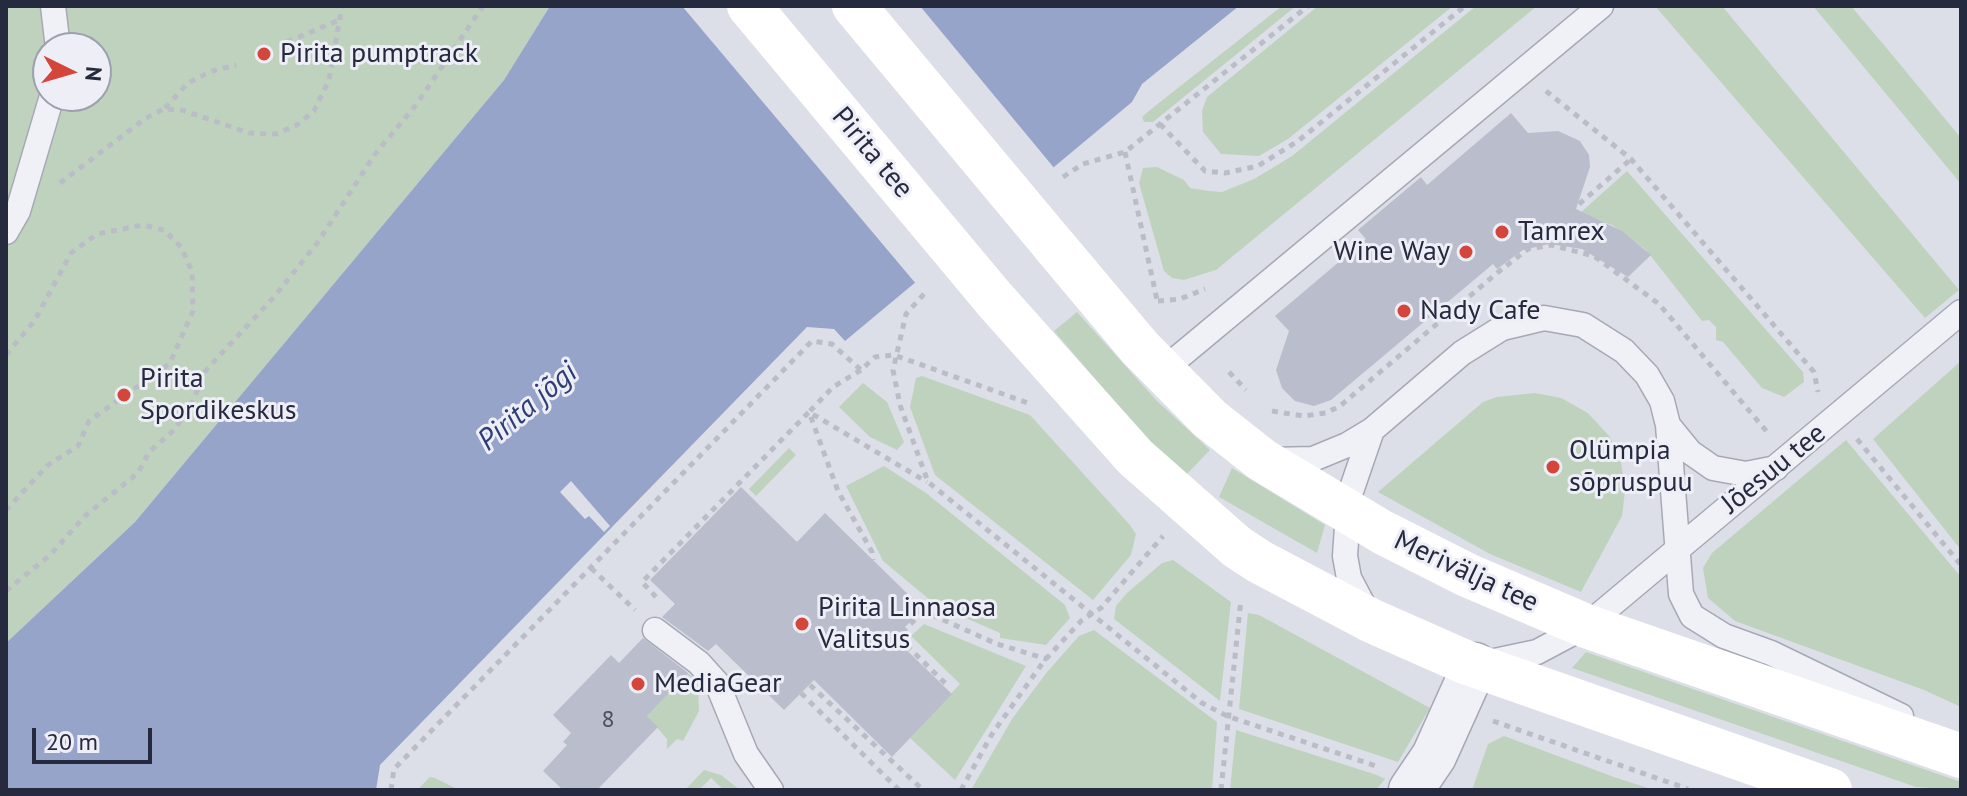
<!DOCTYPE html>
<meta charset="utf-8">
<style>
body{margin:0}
#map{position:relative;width:1967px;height:796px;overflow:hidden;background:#dddfe8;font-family:"PT Sans",sans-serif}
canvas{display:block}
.frame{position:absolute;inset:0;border:8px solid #262a3f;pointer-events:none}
.north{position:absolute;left:32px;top:32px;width:80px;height:80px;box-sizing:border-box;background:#edeef6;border:2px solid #9da0ad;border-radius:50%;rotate:95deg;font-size:22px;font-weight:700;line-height:32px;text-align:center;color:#262a3f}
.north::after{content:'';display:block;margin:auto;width:28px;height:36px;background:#d4463b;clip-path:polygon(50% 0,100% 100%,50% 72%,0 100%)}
.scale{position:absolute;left:32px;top:728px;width:120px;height:36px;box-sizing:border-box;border:4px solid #262a3f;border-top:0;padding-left:10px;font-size:24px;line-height:28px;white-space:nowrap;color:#262a3f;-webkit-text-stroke:6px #edeef6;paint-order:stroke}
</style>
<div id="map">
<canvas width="1967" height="796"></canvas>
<div class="frame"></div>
<div class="north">N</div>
<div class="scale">20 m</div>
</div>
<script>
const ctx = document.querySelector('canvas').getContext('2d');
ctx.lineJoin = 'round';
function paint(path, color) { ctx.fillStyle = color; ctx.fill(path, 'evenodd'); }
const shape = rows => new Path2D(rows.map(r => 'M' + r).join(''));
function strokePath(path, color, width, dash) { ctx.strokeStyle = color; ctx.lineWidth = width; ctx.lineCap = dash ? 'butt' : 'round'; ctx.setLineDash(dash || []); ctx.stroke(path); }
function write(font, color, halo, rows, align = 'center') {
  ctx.font = font + ' "PT Sans",sans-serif'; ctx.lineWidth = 6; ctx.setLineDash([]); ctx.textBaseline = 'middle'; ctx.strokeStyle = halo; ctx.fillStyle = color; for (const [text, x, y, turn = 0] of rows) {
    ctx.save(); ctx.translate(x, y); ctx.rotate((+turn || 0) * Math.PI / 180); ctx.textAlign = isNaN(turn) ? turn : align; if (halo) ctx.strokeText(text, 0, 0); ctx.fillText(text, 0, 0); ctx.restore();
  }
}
paint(shape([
 [6,6,550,6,504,80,135,522,6,643],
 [48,48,96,48,96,96,48,96],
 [1282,6,1296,6,1153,122,1144,122,1142,117,1150,110],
 [1318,6,1453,6,1288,139,1259,156,1221,154,1203,132,1202,111,1207,97],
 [1476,6,1537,6,1216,270,1184,280,1172,278,1164,271,1139,183,1143,168,1157,167,1184,180,1190,188,1209,191,1222,192,1254,179,1292,156],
 [1655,6,1722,6,1959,290,1925,318],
 [1813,6,1851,6,1889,51,1961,138,1961,184],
 [1627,171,1803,372,1804,382,1784,397,1762,388,1723,342,1716,340,1716,327,1709,320,1702,321,1646,250,1612,225,1580,213],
 [1077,312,1156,400,1210,450,1187,474,1145,437,1054,331],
 [1961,361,1961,550,1873,439],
 [922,376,1030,415,1130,525,1136,534,1131,555,1093,600,935,475,910,407,916,378],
 [863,383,887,402,904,442,897,450,870,437,839,407],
 [1535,393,1561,398,1588,413,1610,437,1621,461,1625,492,1622,516,1581,592,1490,554,1378,492,1483,402,1497,397],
 [1846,440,1961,577,1961,707,1924,690,1735,621,1708,598,1703,568,1712,553],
 [789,448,796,455,756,496,749,489],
 [884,466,926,493,1065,605,1070,618,1046,645,1000,638,1000,633,936,605,883,561,846,486],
 [1232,468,1325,525,1317,553,1219,497],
 [1173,560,1231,602,1220,701,1114,619,1116,606,1127,593,1162,563],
 [1248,613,1259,615,1430,708,1398,762,1239,709],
 [924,624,1026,666,955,780,910,738,960,684,911,636],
 [1094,630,1217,722,1212,790,971,790,1012,719,1047,672,1079,636],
 [640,642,649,643,698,681,699,711,683,741,677,739,667,749,667,739,647,716,677,684,637,644],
 [1586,652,1961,782,1961,790,1916,787,1572,668],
 [1236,730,1377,775,1385,779,1376,790,1230,790],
 [1504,736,1614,777,1654,790,1472,790,1488,744],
 [704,770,721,775,740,790,724,790,711,778,699,790,685,790],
 [430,777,435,778,459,790,417,790]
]), '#bfd2be');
paint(shape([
 [550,6,1239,6,1142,84,1132,102,845,341,834,329,807,327,380,765,376,790,6,790,6,643,135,522,504,80]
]), '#96a4ca');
paint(shape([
 [682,6,920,6,1055,169,917,285],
 [571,481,610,526,604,532,589,516,585,519,560,492]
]), '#dddfe8');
paint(shape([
 [1511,113,1528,133,1558,131,1580,141,1589,155,1590,167,1576,209,1622,231,1651,255,1628,277,1582,249,1549,244,1523,250,1497,269,1493,264,1331,400,1314,406,1295,401,1282,388,1276,370,1289,331,1275,316,1366,239,1358,230,1421,177,1427,185],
 [741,487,797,542,825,513,923,609,894,638,952,694,892,757,814,680,784,710,716,644,708,651,662,617,675,604,650,580],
 [643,638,688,673,647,716,658,727,597,790,563,790,543,771,567,745,563,742,571,733,553,715,611,655,619,663]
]), '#babdcb');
const lane = shape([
 [53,6,58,48],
 [6,232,18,211,52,96],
 [1162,371,1601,6],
 [1668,425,1690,452,1713,468,1746,474,1776,468],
 [1272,460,1313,459,1347,445,1372,430,1462,353,1502,328,1544,318,1583,325,1624,351,1647,375,1662,401,1668,425,1681,594,1692,616,1724,636,1771,653,1901,716],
 [1368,614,1349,578,1345,556,1349,497,1372,430],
 [655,630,699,663,717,683,746,754,771,790],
 [1485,663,1537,652,1586,626,1961,312]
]);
const street = shape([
 [1411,790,1434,756,1475,665]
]);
strokePath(lane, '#a6a9b5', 27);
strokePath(street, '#a6a9b5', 47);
strokePath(shape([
 [287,42,337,21],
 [1546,91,1631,159,1814,372,1818,392],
 [165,108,188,83,212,71,236,65],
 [1160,124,1205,171,1225,173,1258,166,1298,141,1465,6],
 [1125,152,1157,300],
 [1063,177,1083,164,1125,152,1308,6],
 [60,183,146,118,164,109,182,110,249,133,276,134,297,125,314,111,329,80,342,6],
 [1570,212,1631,159],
 [924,294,906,314,893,370,900,405,928,482,1202,703,1227,716,1379,767],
 [1158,301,1180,299,1205,289],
 [6,355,35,320,71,253,97,234,143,225,164,230,181,247,192,271,193,311,170,363,89,421,78,446,48,465,6,510],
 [861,370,833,387,809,412,927,482],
 [1229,372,1246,390],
 [1272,411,1303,416,1326,413,1340,406,1497,273,1528,249,1551,245,1594,256,1659,304,1768,433],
 [1857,439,1961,565],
 [591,568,635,610],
 [6,591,50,555,86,515,138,473,149,452,174,430,190,407,206,370,274,297,318,242,375,154,416,105,483,6],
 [656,597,642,582,809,412,838,491,872,552,873,560],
 [921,610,997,644,1047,659],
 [923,611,898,637,948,686],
 [810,685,923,790],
 [801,693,899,790],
 [1493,721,1688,789],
 [391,790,394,769,812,341,832,344,861,370,875,357,894,355,1028,403],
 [961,790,992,734,1044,661,1082,620,1101,608,1163,536],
 [1221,790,1241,599]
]), '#bbbdc6', 5, [6, 6]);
strokePath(lane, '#f0f1f6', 24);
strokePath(street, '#f0f1f6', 44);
strokePath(shape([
 [1056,248,1140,348,1210,419,1262,460,1382,532,1467,575,1586,626,1961,756],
 [995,300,1135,457,1237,547,1260,562,1372,621,1465,662,1830,790]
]), '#fff', 44);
strokePath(shape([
 [749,6,995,300],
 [854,6,1056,248]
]), '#fff', 44);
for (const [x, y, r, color] of [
 [264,54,8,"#d4463b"],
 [1502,232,8,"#d4463b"],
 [1466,252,8,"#d4463b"],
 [1404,311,8,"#d4463b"],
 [124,395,8,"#d4463b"],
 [1553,467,8,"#d4463b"],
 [802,624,8,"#d4463b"],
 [638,684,8,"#d4463b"]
]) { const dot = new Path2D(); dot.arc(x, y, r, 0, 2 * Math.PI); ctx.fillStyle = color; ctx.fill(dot); strokePath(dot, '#edeef6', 3); }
write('24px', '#4b4f62', null, [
 ["8",608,720]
]);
write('28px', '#262a3f', '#edeef6', [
 ["Pirita pumptrack",280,54],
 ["Tamrex",1518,232],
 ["Wine Way",1450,252,"right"],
 ["Nady Cafe",1420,311],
 ["Pirita",140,379],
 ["Spordikeskus",140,411],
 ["Olümpia",1569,451],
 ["sõpruspuu",1569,483],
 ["Pirita Linnaosa",818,608],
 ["Valitsus",818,640],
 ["MediaGear",654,684]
], 'left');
write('28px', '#262a3f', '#edeef6', [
 ["Pirita tee",872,153,50],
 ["Jõesuu tee",1774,469,-39],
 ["Merivälja tee",1466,572,25]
]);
write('italic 30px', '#2e3e75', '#edeef6', [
 ["Pirita jõgi",528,407,-40]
]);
</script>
